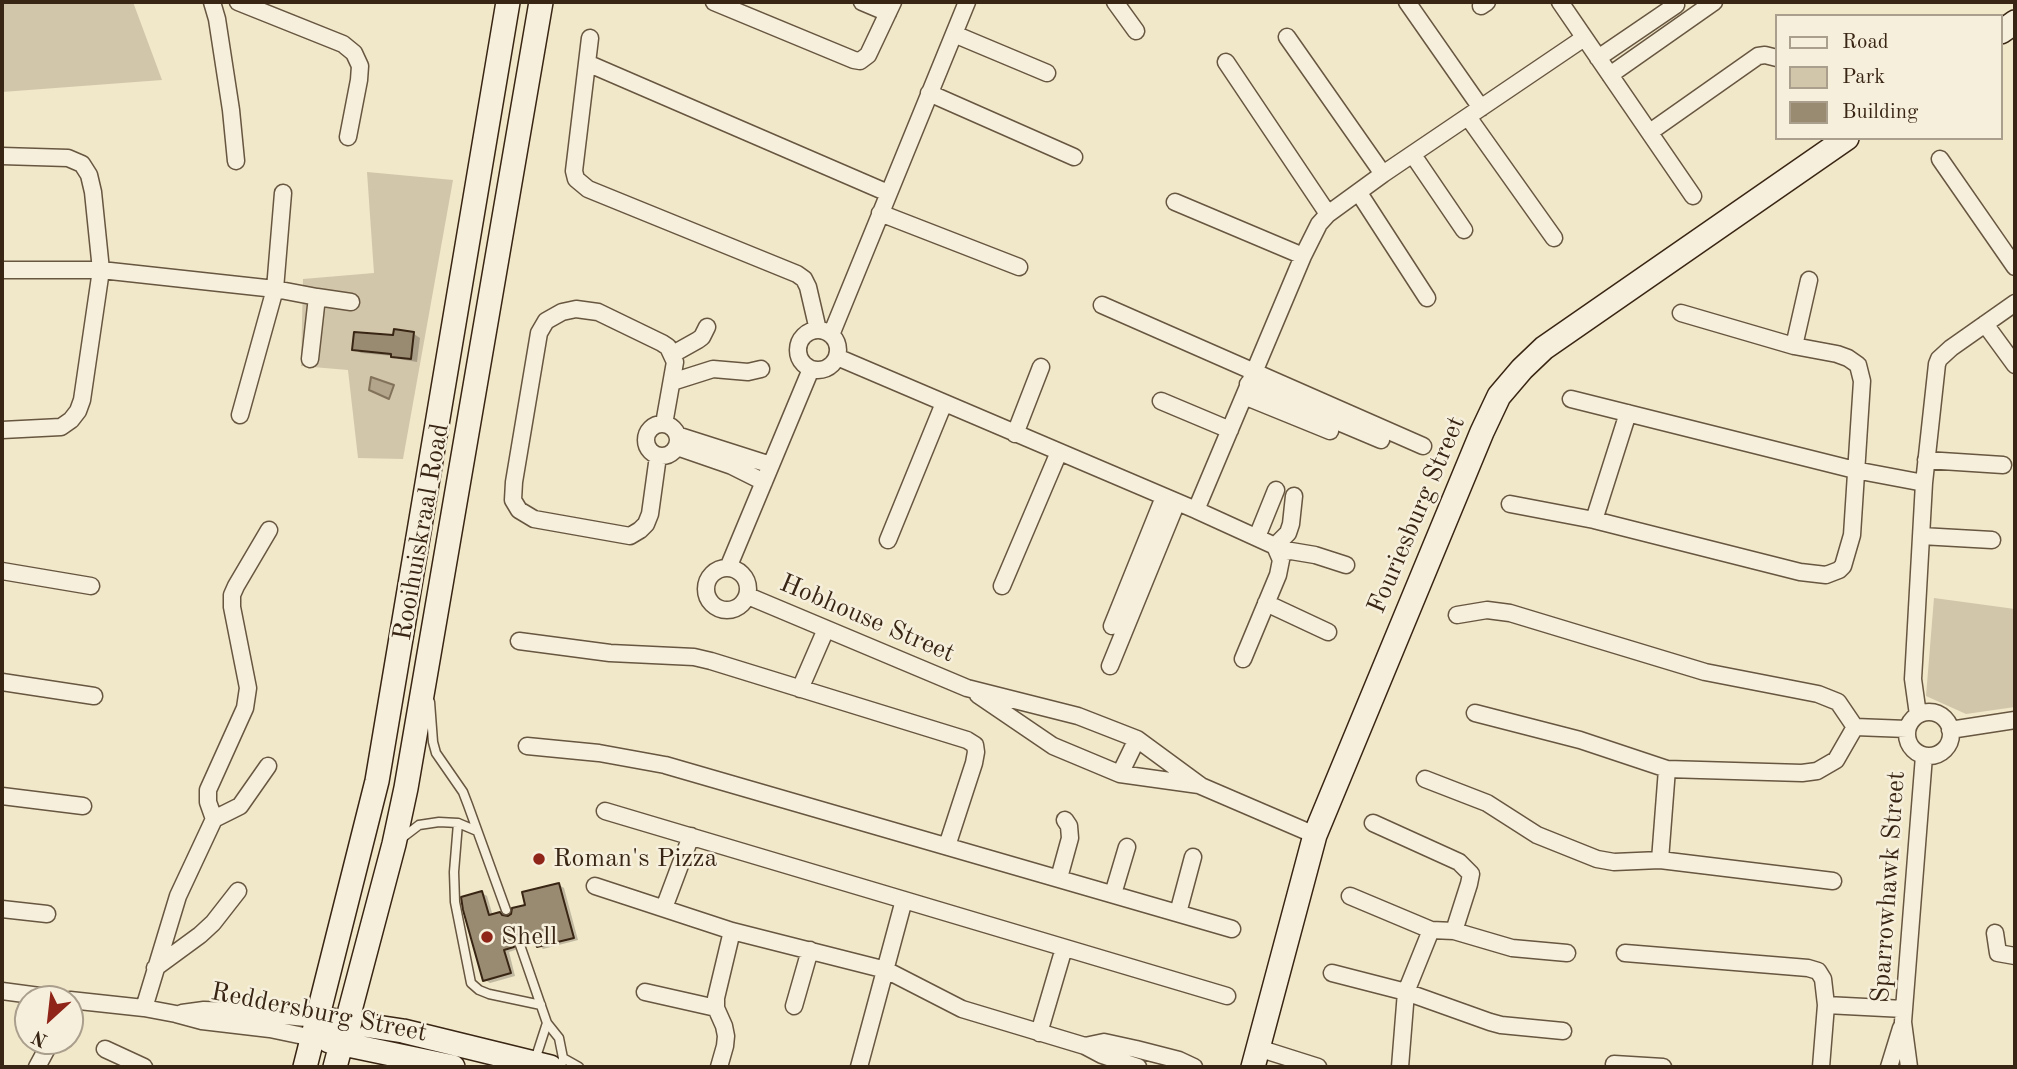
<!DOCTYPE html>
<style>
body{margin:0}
#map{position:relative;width:2017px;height:1069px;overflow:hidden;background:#f1e7c9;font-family:"Old Standard TT",serif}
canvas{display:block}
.frame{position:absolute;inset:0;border:4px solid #392513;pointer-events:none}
.legend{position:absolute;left:1775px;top:14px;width:228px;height:126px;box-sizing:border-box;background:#f6efdc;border:2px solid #aa9e8c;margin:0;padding:9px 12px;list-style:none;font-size:21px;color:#392513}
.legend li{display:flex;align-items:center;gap:14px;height:35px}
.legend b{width:35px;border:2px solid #aa9e8c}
.north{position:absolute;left:14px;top:985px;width:70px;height:70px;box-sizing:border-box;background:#f6efdc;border:2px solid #aa9e8c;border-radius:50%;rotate:207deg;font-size:19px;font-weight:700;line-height:28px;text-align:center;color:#392513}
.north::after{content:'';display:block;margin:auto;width:24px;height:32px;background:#8f2418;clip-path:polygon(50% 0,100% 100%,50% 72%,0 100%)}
</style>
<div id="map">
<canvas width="2017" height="1069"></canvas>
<div class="frame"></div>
<ul class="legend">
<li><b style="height:9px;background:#f6efdc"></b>Road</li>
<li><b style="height:19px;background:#d2c6aa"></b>Park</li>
<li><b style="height:19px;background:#998a72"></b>Building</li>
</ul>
<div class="north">N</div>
</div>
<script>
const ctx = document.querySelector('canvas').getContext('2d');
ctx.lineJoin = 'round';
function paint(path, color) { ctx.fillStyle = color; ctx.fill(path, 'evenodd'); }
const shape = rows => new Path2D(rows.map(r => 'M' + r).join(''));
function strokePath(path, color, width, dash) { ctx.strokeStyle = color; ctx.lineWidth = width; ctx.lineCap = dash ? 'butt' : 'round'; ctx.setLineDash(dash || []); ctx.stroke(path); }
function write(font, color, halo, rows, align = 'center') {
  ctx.font = font + ' "Old Standard TT",serif'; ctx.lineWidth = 5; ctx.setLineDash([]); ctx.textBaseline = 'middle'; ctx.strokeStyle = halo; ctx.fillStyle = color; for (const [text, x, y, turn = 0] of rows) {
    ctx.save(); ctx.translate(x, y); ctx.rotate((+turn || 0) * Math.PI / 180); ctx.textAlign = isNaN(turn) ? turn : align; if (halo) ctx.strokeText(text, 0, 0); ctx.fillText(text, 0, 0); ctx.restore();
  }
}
paint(shape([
 [2,2,133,2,162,80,2,92],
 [367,172,453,180,403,459,358,458,348,370,301,366,303,279,374,273],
 [1934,598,2015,609,2015,707,1966,714,1926,696]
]), '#d2c6aa');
const water = shape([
 [371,377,394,385,389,399,369,390,371,377]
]);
paint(water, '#b2a58b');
strokePath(water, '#82725b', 2);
paint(shape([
 [414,334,420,338,417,362,399,359,393,356,361,353,354,349,395,337],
 [559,885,564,888,578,940,543,949,538,944,533,945,526,941,523,941,519,946,518,949,509,952,515,976,490,983,485,980,482,893,487,896,493,916,506,918,528,906]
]), '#0003');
const building = shape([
 [394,329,414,332,411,359,391,357,391,354,352,350,354,332,393,335,394,329],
 [559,883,574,938,537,947,535,941,526,943,522,939,517,939,514,943,514,947,504,950,511,973,483,981,463,910,461,897,482,891,489,915,500,912,502,915,508,916,511,914,512,908,525,905,522,892,559,883]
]);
paint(building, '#998a72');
strokePath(building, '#392513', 2);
const lane = shape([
 [430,702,433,742,436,753,463,792,468,805,506,910],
 [458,823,454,872,455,902,471,983,479,990,489,994,541,1005],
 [402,838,419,825,439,822,458,823,477,831],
 [520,945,547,1023,559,1038,563,1058,561,1067],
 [563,1058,579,1067],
 [535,1060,547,1023]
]);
const street = shape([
 [212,2,217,19,231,110,236,161],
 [238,2,343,44,354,53,360,66,359,80,348,137],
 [714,2,854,60,860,61,868,55,893,2],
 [862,2,888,13],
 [1115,2,1136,31],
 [1407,2,1481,108],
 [1560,2,1693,196],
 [1481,6,1487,2],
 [954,34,1047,73],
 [1287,37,1383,174],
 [590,38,574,171,576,179,588,189,797,274,804,279,808,287,818,330],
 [1598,58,1676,5],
 [1226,62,1328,214],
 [587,63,888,193],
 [1610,75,1714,2],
 [929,93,1074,157],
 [1468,117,1554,238],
 [1650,132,1758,56,1765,55,1777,58],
 [1413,155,1464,230],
 [2,156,68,158,82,164,89,175,93,192,101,270,82,400,78,411,71,420,61,427,2,430],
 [1940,159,2015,267],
 [1359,193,1427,298],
 [1175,202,1303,256],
 [880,213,1019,267],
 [2,270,101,270,275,289,317,297],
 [1102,305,1423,446],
 [1985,324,2015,365],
 '798 350a20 20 0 1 1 40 0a20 20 0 1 1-40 0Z',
 [831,335,967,2],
 [1794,346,1809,280],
 [673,354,698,340,702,337,707,327],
 [837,357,1196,510,1275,546,1281,560,1278,575,1243,659],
 [310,359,317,297,351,302],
 [672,382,713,369,748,372,761,369],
 [1248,384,1381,440],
 [1244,396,1330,431],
 [1571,399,1855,470,1924,483],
 [1161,401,1230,430],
 [240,415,275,289,283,193],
 '646 440a16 16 0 1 1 32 0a16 16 0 1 1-32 0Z',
 [1015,434,1041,367],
 [677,435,771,465],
 [677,447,732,466,764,482],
 [658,456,650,514,646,524,640,530,630,536,534,519,519,510,513,500,514,482,539,333,546,321,562,312,576,309,598,312,662,343,668,347,675,362,664,424],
 [1926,460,2003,465],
 [1510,504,1594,520,1800,572,1826,575,1839,570,1843,566,1852,535,1862,381,1858,365,1848,358,1837,354,1794,346,1681,313],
 [1196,510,1303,256,1319,224,1328,214,1383,174,1584,38],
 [1594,520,1628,413],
 [1921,536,1992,540],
 [1257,537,1276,490],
 [888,540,944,403],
 [1275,546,1288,533,1291,524,1294,496],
 [1279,553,1291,551,1315,555,1346,565],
 '706 589a21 21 0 1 1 42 0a21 21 0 1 1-42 0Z',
 [728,568,811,369],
 [2,571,91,586],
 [1002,586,1059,452],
 [748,596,967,688,1078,716,1137,739,1201,786,1315,835],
 [1266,603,1328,632],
 [1457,615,1487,610,1510,613,1705,672,1818,694,1838,702,1855,727],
 [1112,626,1164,497],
 [519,641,610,653,694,657,711,661,967,740,975,745,976,752,974,763,947,846],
 [1110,666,1177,502],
 [2,682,94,696],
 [800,689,826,629],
 [978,695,1053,746,1120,774,1199,785],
 '1907 734a22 22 0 1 1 44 0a22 22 0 1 1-44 0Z',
 [1475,713,1580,740,1667,769,1802,773,1817,771,1836,760,1855,727,1907,729],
 [1918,715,1913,679,1914,662,1924,483,1937,364,1939,359,1951,348,2015,303],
 [1950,730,2015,720],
 [527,746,599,753,665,765,1232,929],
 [1120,774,1137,739],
 [1425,779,1487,803,1537,835,1597,859,1614,862,1660,860,1833,881],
 [2,796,83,806],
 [605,811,1227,996],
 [214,819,240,806,268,766],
 [1373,823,1459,862,1471,874,1469,884,1454,931,1431,930,1406,992,1400,1067],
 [1660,860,1667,769],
 [1059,878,1070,838,1069,826,1065,820],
 [595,886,732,931,886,970,962,1009,1085,1046,1102,1055,1138,1067],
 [1113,894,1127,847],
 [1350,896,1431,930],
 [664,908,691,836],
 [2,909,47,914],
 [1178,913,1193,857],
 [1454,931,1512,948,1567,953],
 [1995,933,1998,953,2015,956],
 [1625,953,1808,968,1818,971,1823,979,1826,1005,1821,1067],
 [155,968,200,935,213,923,238,891],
 [1332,973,1406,992,1490,1022,1501,1025,1563,1031],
 [2,991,62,999],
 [645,992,716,1008],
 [70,1000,144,1008,176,1014,202,1021,270,1029,313,1038],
 [1826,1005,1904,1009],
 [794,1006,810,950],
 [144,1008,178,896,214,819,208,802,208,790,245,708,248,688,232,607,232,595,236,586,269,530],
 [182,1013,204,1010,234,1011,317,1019],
 [1039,1033,1064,948],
 [1085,1046,1104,1042,1136,1049,1179,1060,1194,1067],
 [1258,1048,1318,1067],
 [105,1049,144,1067],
 [1614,1064,1663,1067],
 [37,1067,51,1041],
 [719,1067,725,1046,726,1036,724,1026,716,1008,716,998,732,931],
 [859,1067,904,900],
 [1889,1067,1901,1028],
 [1909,1067,1903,1022,1924,756]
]);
const secondary = shape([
 [2001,32,2015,22],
 [331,1020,403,1031,550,1067],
 [329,1041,453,1067],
 [305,1067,377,781,508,2],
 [335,1067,394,844,406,788,541,2],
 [1253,1067,1315,835,1482,432,1499,396,1522,369,1544,348,1847,138]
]);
strokePath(lane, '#675640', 11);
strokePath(street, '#675640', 19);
strokePath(secondary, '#392513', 26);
strokePath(lane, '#f6efdc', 8);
strokePath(street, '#f6efdc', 16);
strokePath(secondary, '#f6efdc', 23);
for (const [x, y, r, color] of [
 [539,859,7,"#8f2418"],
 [487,937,7,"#8f2418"]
]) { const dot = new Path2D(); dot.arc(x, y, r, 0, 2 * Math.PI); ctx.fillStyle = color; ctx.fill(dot); strokePath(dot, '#f6efdc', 2.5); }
write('26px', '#392513', '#f6efdc', [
 ["Fouriesburg Street",1417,515,-67],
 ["Rooihuiskraal Road",422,532,-80],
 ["Hobhouse Street",867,619,23],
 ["Sparrowhawk Street",1889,887,-86],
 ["Reddersburg Street",319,1013,11]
]);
write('26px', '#392513', '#f6efdc', [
 ["Roman's Pizza",553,859],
 ["Shell",501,937]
], 'left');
</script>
